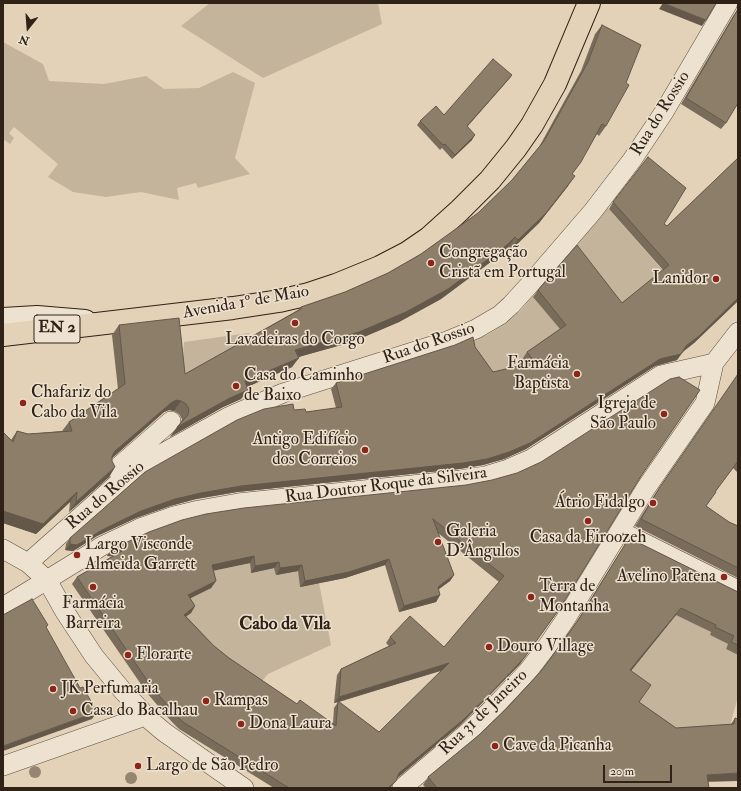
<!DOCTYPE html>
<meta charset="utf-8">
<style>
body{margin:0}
#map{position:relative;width:741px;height:791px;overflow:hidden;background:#e3d2b7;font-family:"IM FELL Double Pica",serif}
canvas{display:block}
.frame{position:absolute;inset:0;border:4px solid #302217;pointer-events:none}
.north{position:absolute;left:8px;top:8px;width:40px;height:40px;-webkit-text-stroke:3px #ede2d0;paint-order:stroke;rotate:197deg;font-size:11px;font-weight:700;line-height:16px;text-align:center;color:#302217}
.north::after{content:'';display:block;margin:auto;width:14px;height:18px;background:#302217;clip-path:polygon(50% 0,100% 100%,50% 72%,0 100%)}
.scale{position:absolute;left:603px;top:765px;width:69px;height:18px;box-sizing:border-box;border:2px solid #302217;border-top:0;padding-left:5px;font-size:12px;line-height:14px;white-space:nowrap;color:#302217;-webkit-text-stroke:3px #ede2d0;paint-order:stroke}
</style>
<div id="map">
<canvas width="741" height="791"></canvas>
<div class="frame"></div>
<div class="north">N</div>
<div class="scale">20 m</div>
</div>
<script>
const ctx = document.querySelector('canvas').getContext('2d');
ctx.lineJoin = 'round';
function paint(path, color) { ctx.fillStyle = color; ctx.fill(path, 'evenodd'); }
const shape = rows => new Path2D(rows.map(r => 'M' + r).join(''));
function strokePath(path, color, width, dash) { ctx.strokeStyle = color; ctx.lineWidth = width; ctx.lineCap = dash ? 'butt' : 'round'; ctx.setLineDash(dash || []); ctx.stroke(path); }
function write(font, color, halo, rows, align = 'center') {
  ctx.font = font + ' "IM FELL Double Pica",serif'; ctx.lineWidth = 3; ctx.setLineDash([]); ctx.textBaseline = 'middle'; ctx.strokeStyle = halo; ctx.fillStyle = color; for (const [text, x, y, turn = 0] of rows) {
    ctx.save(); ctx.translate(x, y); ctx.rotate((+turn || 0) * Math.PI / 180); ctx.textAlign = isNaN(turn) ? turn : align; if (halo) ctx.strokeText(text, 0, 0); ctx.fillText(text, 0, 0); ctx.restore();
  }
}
paint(shape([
 [210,3,378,3,382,24,263,78,181,26],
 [3,42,43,64,49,81,104,84,146,76,164,89,199,88,233,72,255,83,235,158,250,174,198,188,196,183,177,188,179,200,141,192,106,197,73,192,48,177,58,164,14,127,9,133,14,138,10,144,3,139],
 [607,207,664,272,618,309,572,251],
 [533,296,544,310,584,299,530,368,499,389,468,342,487,335,505,324,520,311],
 [249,333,253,341,181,388,184,342],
 [262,560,298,571,319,583,331,645,268,674,257,687,197,639,175,596,208,572,250,563,251,573,264,570],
 [646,599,711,632,710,635,728,644,726,649,738,655,738,697,730,725,683,784,611,668]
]), '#c5b49c');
const street = shape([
 [116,469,171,421],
 [620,531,738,590],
 [3,549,28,563,47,580,65,612,94,656,122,690,151,721,164,732,244,788],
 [28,563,134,469,228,417,283,393,447,341,476,329,500,315,511,305,531,283,593,211,632,160,664,112,728,3],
 [3,607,102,546,140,528,174,516,199,510,238,503,460,480,485,476,508,469,531,459,550,447,661,375,714,363],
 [3,766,145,716],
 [402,788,466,734,494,707,528,671,548,645,565,620,646,488,705,403,714,363,738,332]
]);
const secondary = shape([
 [3,319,37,317,85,321]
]);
const primary = shape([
 [3,335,233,308,279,301,309,294,336,285,380,267,407,253,429,238,459,211,490,180,516,148,532,125,555,84,589,3]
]);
strokePath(street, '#5d4e3f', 20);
strokePath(secondary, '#302217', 24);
strokePath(primary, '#302217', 24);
strokePath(street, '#ede2d0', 19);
strokePath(secondary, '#ede2d0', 22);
strokePath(primary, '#e3d2b7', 22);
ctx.fillStyle = '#958571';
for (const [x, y] of [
 [35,772],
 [131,778]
]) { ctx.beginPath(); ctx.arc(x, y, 6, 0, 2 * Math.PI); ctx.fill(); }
paint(shape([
 [738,9,726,123,721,129,681,104,733,16],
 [602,25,606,126,599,136,597,134,572,174,568,186,539,223,511,250,508,247,500,255,441,299,399,322,352,342,298,357,292,367,247,387,248,390,241,399,223,407,170,437,181,422,182,419,179,414,174,411,169,410,164,412,112,458,112,461,115,467,109,477,69,512,70,502,36,534,3,523,3,432,11,440,17,431,28,434,62,431,69,422,118,389,112,335,119,325,185,374,298,310,301,307,345,292,388,273,421,254,478,213,512,180,539,147,581,71,595,34],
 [512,75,509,79,467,127,472,140,452,159,442,148,440,150,417,125,420,121,444,115],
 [738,158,738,301,694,343,683,352,677,360,655,366,526,449,504,459,483,465,459,469,237,492,196,499,170,506,136,518,97,536,73,551,65,550,66,544,70,538,294,410,306,412,336,408,331,389,336,383,475,347,493,372,527,364,523,358,527,352,560,329,533,297,538,290,622,303,663,270,609,209,613,202,664,224,667,226],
 [738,374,738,473,733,468,715,492,706,506,729,522,738,526,738,578,635,526,655,494,715,409],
 [641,476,520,664,486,699,459,726,397,778,390,788,274,788,179,729,171,721,147,693,72,584,77,577,113,556,107,556,112,549],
 [438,533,499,582,444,647,390,637,386,643,389,646,341,669,337,675,334,703,338,702,334,708,333,723,297,704,229,658,214,646,186,616,191,613,195,606,190,598,211,588,216,581,213,570,250,563,251,573,274,568,276,575,298,571,300,587,345,578,385,565,399,612,436,602,440,595,438,590,450,581,454,575],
 [442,670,379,732,339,702],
 [629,538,738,592,738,655,726,649,728,644,710,635,711,632,676,615,631,671,639,702,676,728,731,724,735,718,738,719,708,782,709,788,426,788,423,785,428,777,479,735,507,708,542,670,575,624]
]), '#796c5b');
paint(shape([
 [663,3,706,20,702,26,659,9],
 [512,75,509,79,464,130,467,126],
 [475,135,472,140,452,159,455,155],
 [575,176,568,186,539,223,511,250,518,240],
 [515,237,508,247,500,255,441,299,399,322,352,342,288,360,295,350],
 [738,298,738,301,694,343,682,352,686,346],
 [681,354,677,360,655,366,526,449,504,459,483,465,459,469,237,492,196,499,170,506,136,518,97,536,73,551,65,550,70,544,102,530,141,511,175,499,660,359],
 [299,358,292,367,238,391,245,381],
 [248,390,241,399,223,407,170,437,177,427,230,398],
 [176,400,181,401,174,411,169,410,164,412,109,461,115,451,171,403],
 [115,467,109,477,69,512,76,502],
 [77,492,70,502,36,534,3,523,3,511],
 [112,549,122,551,118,557,107,556],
 [254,556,250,563,208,572,212,565],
 [389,559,385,565,345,578,300,587,305,581],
 [279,562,274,568,251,573,255,566],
 [302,565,298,571,276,575,280,568],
 [454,575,450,581,433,593,438,587],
 [216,581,211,588,183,602,188,595],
 [440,595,436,602,399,612,404,606],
 [195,606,191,613,180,621,184,615],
 [560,608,520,664,486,699,459,726,395,780,399,773],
 [681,608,676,615,625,678,630,670],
 [449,663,444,670,334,703,339,697],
 [97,712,92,719,3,751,3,746],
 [738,773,738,781,702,782,707,775],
 [396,781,390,788,388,788]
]), '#63584a');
const building = shape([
 [663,3,716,3,706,20,663,3],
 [738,9,738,103,726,123,686,98,738,9],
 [602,25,641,45,626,83,629,85,606,126,602,124,581,162,572,174,575,176,546,213,518,240,515,237,507,245,448,289,406,312,359,332,295,350,299,358,245,381,248,390,230,398,177,427,188,415,189,409,186,404,181,401,176,400,171,403,115,451,112,456,112,461,115,467,76,502,77,492,43,524,3,511,3,432,13,442,17,431,28,434,72,431,69,422,125,384,119,325,179,318,185,374,301,309,301,307,345,292,388,273,421,254,478,213,512,180,544,141,588,62,602,25],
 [493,59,512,75,467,126,475,135,455,155,445,144,443,145,420,121,436,106,444,115,493,59],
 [648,157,686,188,664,224,667,226,738,158,738,298,699,336,686,346,681,354,660,359,530,443,509,452,487,459,463,463,241,486,201,493,175,499,141,511,102,530,77,545,70,544,70,538,145,472,237,420,264,409,293,404,294,410,305,409,306,412,342,407,336,383,455,345,473,337,475,347,493,372,535,362,527,352,566,325,538,290,577,245,622,303,669,265,613,202,648,157],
 [738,374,738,461,715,492,716,492,706,506,729,522,738,526,738,568,641,519,660,487,738,374],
 [679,377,700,390,641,476,560,608,524,658,491,693,463,720,399,773,396,781,388,788,289,788,183,722,175,714,151,686,77,577,122,551,112,549,149,532,182,520,206,514,244,508,466,485,492,480,517,473,541,462,670,379,679,377],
 [433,519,504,576,444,647,410,616,390,637,396,643,341,669,339,697,449,663,379,732,338,701,336,726,300,700,297,704,229,658,214,646,184,615,195,606,188,595,216,581,212,565,254,556,255,566,279,562,280,568,302,565,305,581,349,572,389,559,404,606,440,595,438,587,454,575,433,519],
 [629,538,738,592,738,645,731,642,734,636,715,627,716,625,681,608,630,670,651,685,639,702,676,728,734,724,735,718,738,719,738,773,707,775,709,788,437,788,428,777,479,735,507,708,542,670,579,619,629,538],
 [32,599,48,625,46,627,80,688,83,687,97,712,3,746,3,615,32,599]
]);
paint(building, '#8d7e6a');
strokePath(building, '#63584a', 1);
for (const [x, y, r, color] of [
 [431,263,4,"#8f2418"],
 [716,279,4,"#8f2418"],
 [295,323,4,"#8f2418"],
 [577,374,4,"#8f2418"],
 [236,386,4,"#8f2418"],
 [23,403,4,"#8f2418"],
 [664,414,4,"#8f2418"],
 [365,450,4,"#8f2418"],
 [653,503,4,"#8f2418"],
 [588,521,4,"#8f2418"],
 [438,542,4,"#8f2418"],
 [77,555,4,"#8f2418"],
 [724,577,4,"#8f2418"],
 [93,587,4,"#8f2418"],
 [531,597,4,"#8f2418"],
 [489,647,4,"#8f2418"],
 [128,655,4,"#8f2418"],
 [53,689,4,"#8f2418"],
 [206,701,4,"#8f2418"],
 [73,711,4,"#8f2418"],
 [241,724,4,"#8f2418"],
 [495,746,4,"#8f2418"],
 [138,766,4,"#8f2418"]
]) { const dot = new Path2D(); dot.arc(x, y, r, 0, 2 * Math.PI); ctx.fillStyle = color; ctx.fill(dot); strokePath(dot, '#ede2d0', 1.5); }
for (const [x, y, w] of [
 [57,329,46]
]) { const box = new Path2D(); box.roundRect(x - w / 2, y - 14, w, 28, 3); ctx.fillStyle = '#ede2d0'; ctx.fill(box); strokePath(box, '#302217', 1); }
write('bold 16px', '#302217', null, [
 ["EN 2",57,329]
]);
write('17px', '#302217', '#ede2d0', [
 ["Rua do Rossio",661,114,-58],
 ["Avenida 1º de Maio",246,303,-10],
 ["Rua do Rossio",429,344,-19],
 ["Rua Doutor Roque da Silveira",386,486,-7],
 ["Rua do Rossio",106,496,-40],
 ["Rua 31 de Janeiro",484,713,-44]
]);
write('17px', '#302217', '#ede2d0', [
 ["Congregação",439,253],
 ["Cristã em Portugal",439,273],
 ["Lanidor",708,279,"right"],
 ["Lavadeiras do Corgo",295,340,"center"],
 ["Farmácia",569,364,"right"],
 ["Baptista",569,384,"right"],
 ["Casa do Caminho",244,376],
 ["de Baixo",244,396],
 ["Chafariz do",31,393],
 ["Cabo da Vila",31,413],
 ["Igreja de",656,404,"right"],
 ["São Paulo",656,424,"right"],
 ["Antigo Edifício",357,440,"right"],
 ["dos Correios",357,460,"right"],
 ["Átrio Fidalgo",645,503,"right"],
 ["Galeria",446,532],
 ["D'Ângulos",446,552],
 ["Casa da Firoozeh",588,538,"center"],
 ["Largo Visconde",85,545],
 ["Almeida Garrett",85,565],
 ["Avelino Patena",716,577,"right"],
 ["Terra de",539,587],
 ["Montanha",539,607],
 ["Farmácia",93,604,"center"],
 ["Barreira",93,624,"center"],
 ["Douro Village",497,647],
 ["Florarte",136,655],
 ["JK Perfumaria",61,689],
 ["Rampas",214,701],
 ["Casa do Bacalhau",81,711],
 ["Dona Laura",249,724],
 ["Cave da Picanha",503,746],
 ["Largo de São Pedro",146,766]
], 'left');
write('bold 18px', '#302217', '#ede2d0', [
 ["Cabo da Vila",285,625]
]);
</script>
